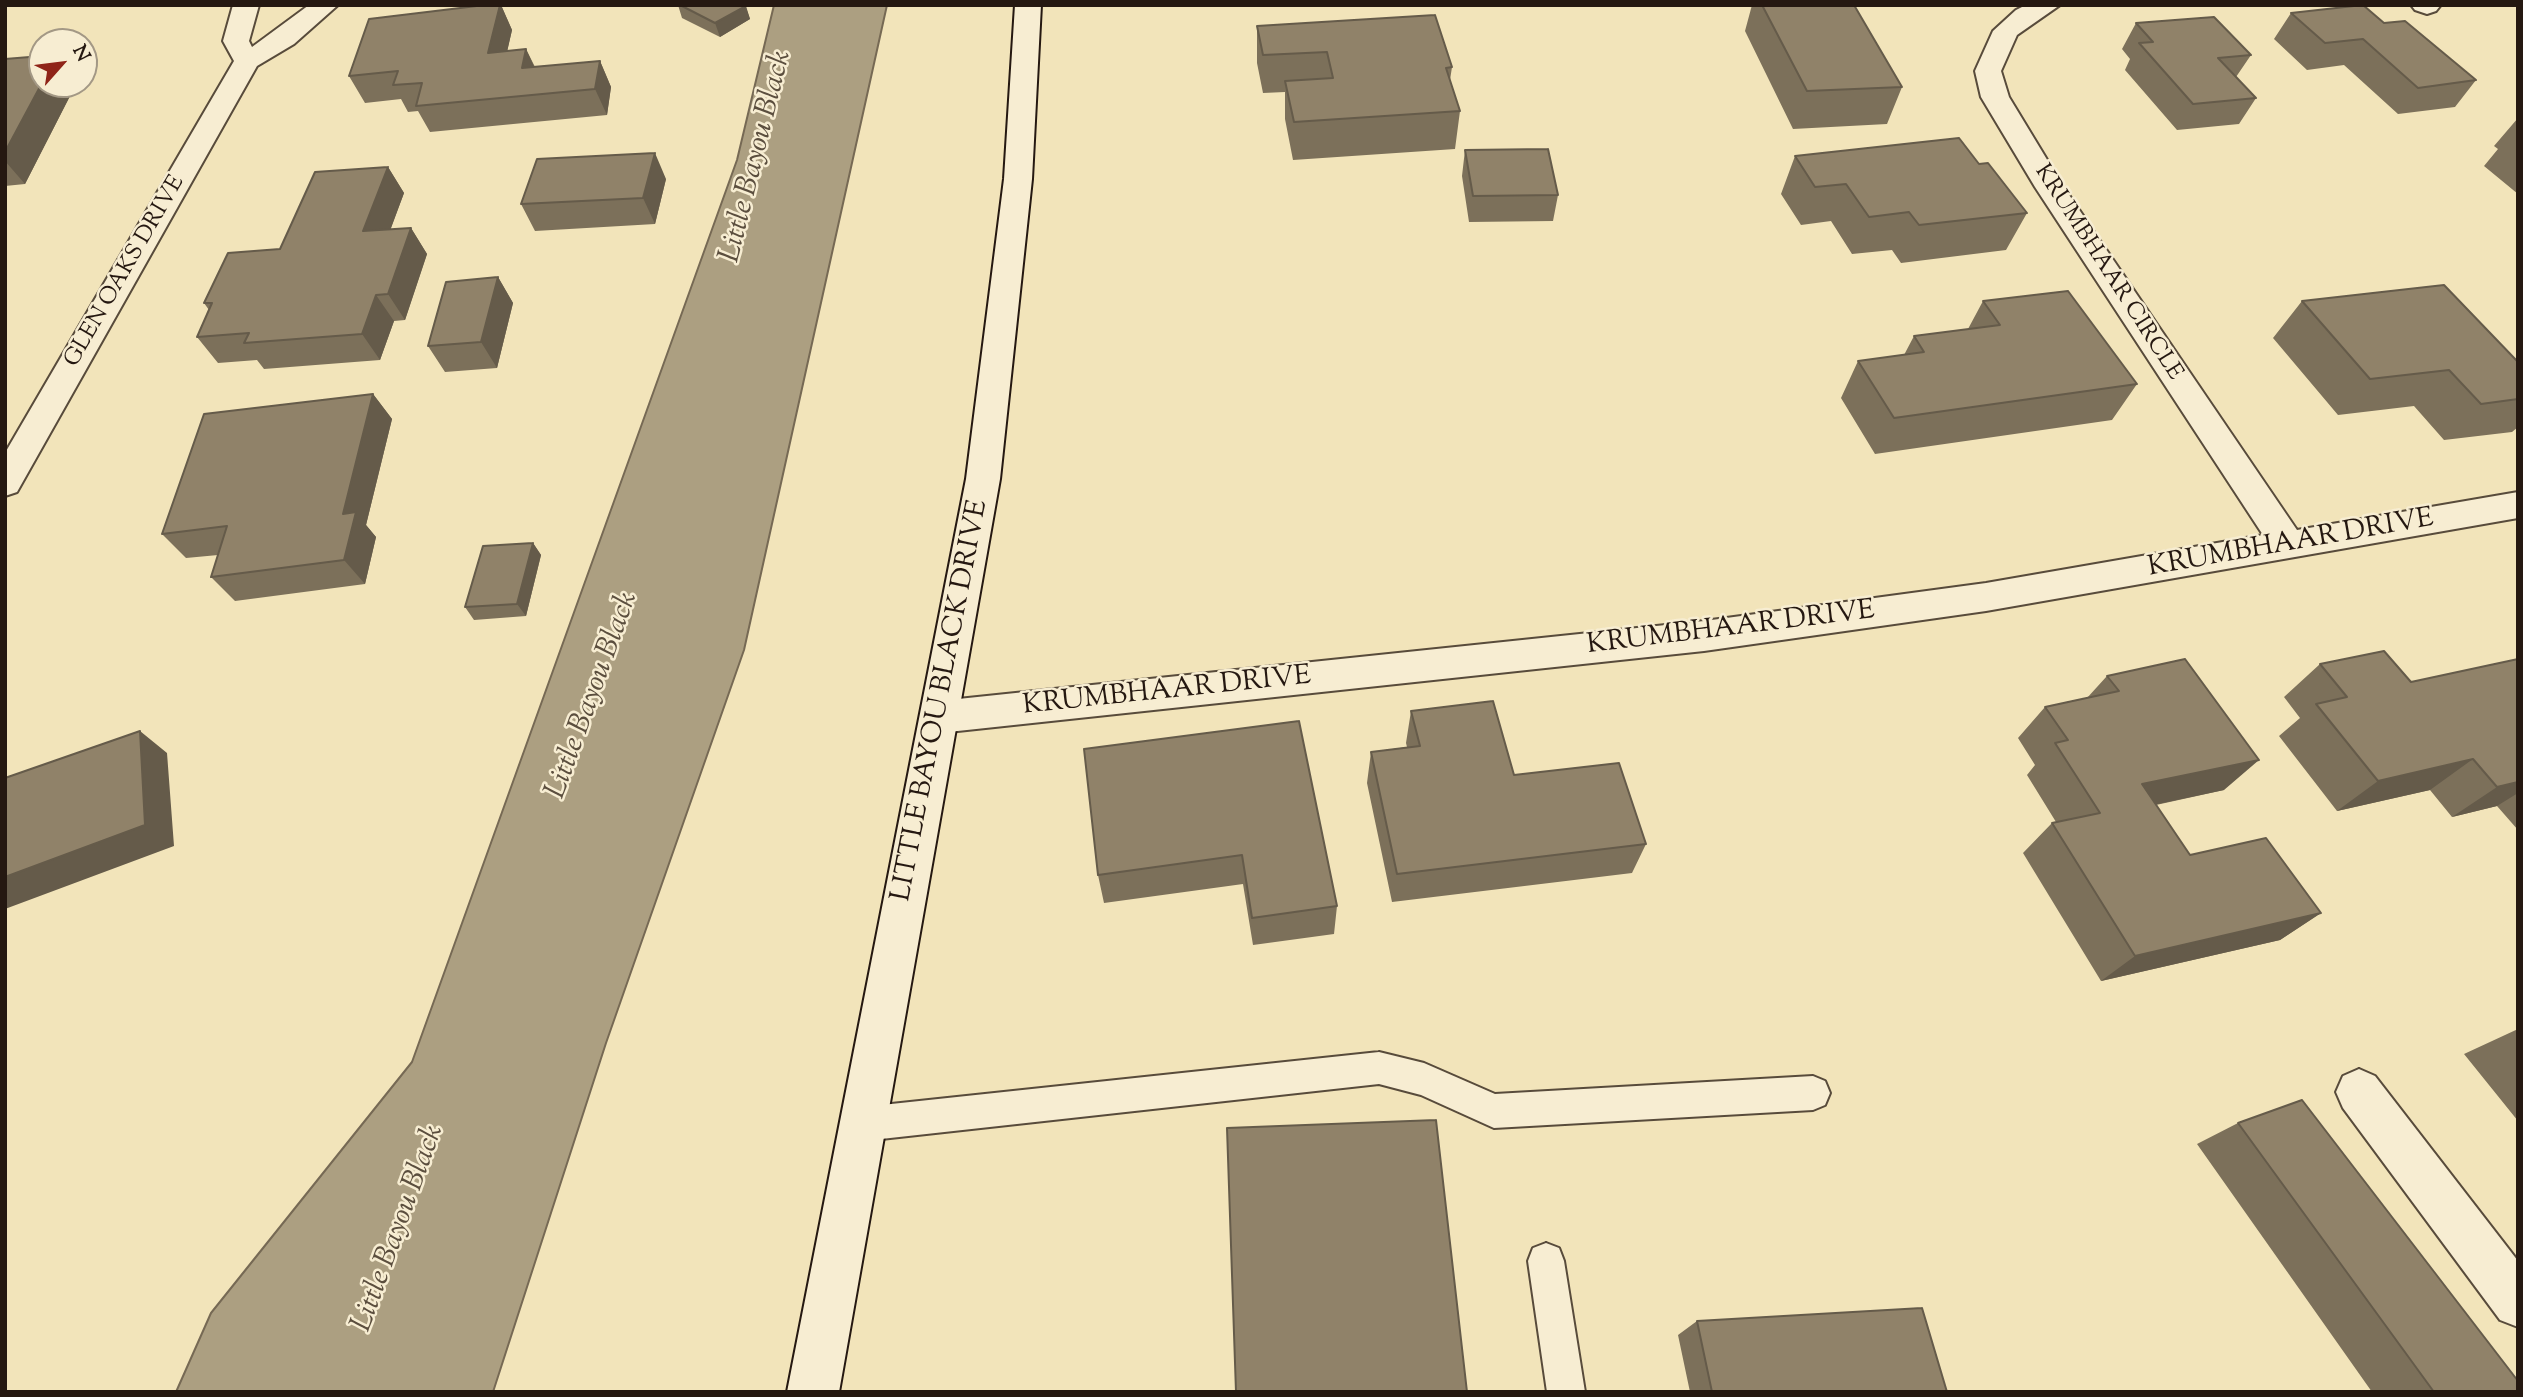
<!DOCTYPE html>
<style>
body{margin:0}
#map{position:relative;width:2523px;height:1397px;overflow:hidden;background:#f2e4ba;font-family:"Sorts Mill Goudy",serif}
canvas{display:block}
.frame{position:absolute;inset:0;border:7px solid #251811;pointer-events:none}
.north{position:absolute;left:28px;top:28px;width:70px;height:70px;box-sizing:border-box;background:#f7edd2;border:2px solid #a39885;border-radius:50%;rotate:62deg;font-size:19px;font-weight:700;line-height:28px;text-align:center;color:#251811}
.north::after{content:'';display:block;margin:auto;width:24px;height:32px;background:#8f2418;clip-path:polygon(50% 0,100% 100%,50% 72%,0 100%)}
</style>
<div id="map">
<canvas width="2523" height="1397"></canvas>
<div class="frame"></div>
<div class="north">N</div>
</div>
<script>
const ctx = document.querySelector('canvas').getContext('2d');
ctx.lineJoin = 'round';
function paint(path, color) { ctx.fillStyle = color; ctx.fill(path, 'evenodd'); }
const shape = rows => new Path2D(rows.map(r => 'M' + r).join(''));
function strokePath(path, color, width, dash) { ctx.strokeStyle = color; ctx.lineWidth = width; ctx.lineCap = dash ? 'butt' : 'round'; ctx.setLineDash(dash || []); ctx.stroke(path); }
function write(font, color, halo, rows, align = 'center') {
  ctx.font = font + ' "Sorts Mill Goudy",serif'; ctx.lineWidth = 5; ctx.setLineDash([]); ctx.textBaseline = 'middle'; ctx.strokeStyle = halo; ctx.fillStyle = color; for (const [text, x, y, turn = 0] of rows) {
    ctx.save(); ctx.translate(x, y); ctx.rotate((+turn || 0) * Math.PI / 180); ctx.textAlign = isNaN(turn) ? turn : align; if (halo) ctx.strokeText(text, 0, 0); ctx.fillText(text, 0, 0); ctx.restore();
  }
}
const water = shape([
 [774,5,887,5,744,650,606,1043,493,1392,176,1392,211,1313,412,1062,737,160,774,5]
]);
paint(water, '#ac9f81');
strokePath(water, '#766954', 2);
const service = shape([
 [1379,1052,1424,1063,1495,1094,1813,1076,1825,1081,1830,1093,1825,1105,1813,1110,1494,1128,1421,1095,1379,1084,863,1141,851,1136,846,1124,851,1112,863,1107,1379,1052],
 [1546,1243,1559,1248,1564,1261,1585,1392,1547,1392,1528,1261,1533,1248,1546,1243]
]);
const minor = shape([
 [233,5,259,5,249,41,252,47,309,5,338,5,294,44,257,66,17,492,5,496,5,453,234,61,223,41,233,5],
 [2026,5,2060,5,2017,35,2001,71,2009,97,2063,186,2297,530,2518,492,2518,518,1986,611,1704,651,939,733,925,728,920,717,925,706,939,701,1704,621,1986,583,2263,535,2035,187,1981,97,1975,71,1993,31,2016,10,2026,5],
 [2411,5,2439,5,2440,6,2436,11,2427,14,2415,10,2411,5],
 [2359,1069,2375,1076,2518,1261,2518,1327,2500,1320,2343,1108,2336,1092,2343,1076,2359,1069]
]);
const secondary = shape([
 [1015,5,1041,5,1032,179,1000,479,839,1392,787,1392,966,479,1004,179,1015,5]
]);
strokePath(service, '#584b3b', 4);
strokePath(minor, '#584b3b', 4);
strokePath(secondary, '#251811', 4);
paint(service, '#f7edd2');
paint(minor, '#f7edd2');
paint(secondary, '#f7edd2');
paint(shape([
 [485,5,501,5,512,30,507,51,526,49,535,67,600,61,611,87,607,115,430,132,418,111,408,112,401,99,365,103,349,76],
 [678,5,745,5,750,19,720,37,682,18],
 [1752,5,1854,5,1902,87,1887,124,1793,129,1745,31],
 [2291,13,2384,23,2476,80,2455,107,2398,114,2344,65,2307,70,2274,39],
 [2136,23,2251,55,2236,77,2256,98,2239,124,2177,130,2125,70,2130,59,2122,49],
 [1257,26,1452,67,1450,80,1460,111,1455,149,1293,160,1285,119,1285,92,1263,93,1257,63],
 [5,59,64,88,70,96,25,184,5,186],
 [2518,118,2518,194,2484,166,2498,149,2494,146],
 [1465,150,1558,195,1553,221,1469,222,1462,176],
 [1795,156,1979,164,2027,213,2006,250,1901,263,1892,250,1852,254,1831,221,1801,225,1781,194],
 [388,167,404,193,390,230,411,228,427,254,405,320,394,321,380,360,264,369,257,360,218,363,197,337,209,310,204,303,280,249],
 [666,179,655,224,535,231,521,204],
 [498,277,513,303,497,368,445,372,428,346],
 [1983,301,2137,384,2112,420,1875,454,1841,398,1858,361,1904,355,1914,336,1968,329],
 [2302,301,2518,362,2518,427,2512,432,2444,440,2414,406,2338,415,2273,338],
 [373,394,392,419,366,525,376,537,365,584,235,601,211,577,218,555,186,558,162,534],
 [533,543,541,555,526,616,474,620,465,607],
 [2518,659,2518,830,2497,806,2452,817,2430,790,2337,811,2279,736,2300,718,2284,697,2320,664,2411,682],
 [2107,676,2224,790,2156,805,2190,855,2321,913,2280,940,2101,981,2023,853,2052,823,2056,822,2027,775,2035,765,2018,738,2045,707,2087,698],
 [1411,711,1514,775,1646,844,1632,873,1392,902,1367,783,1371,752,1407,747,1406,743],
 [1084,749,1337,906,1334,934,1253,945,1243,884,1104,903,1098,875],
 [2518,1029,2518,1121,2464,1054],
 [2238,1123,2518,1392,2372,1392,2197,1144],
 [1697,1321,1947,1392,1690,1392,1678,1335]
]), '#7c705a');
paint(shape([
 [500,5,501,5,512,30,501,79,488,53],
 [746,6,750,19,720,37,715,23],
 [526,49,538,75,522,68],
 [600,61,611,87,607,115,595,89],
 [42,84,66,84,64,88,70,96,25,184,5,161,5,152],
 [655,153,666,179,655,224,643,198],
 [388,167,404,193,380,258,363,231],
 [411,228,427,254,405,320,388,294],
 [498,277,513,303,497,368,481,342],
 [376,295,394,321,380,360,362,334],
 [373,394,392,419,366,525,376,537,365,584,344,560,343,514],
 [533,543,541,555,526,616,517,604],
 [140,731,167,753,174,846,5,909,5,877],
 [2473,759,2430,790,2337,811,2378,781],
 [2259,760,2224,790,2111,814,2142,784],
 [2518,782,2518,793,2497,806,2452,817,2497,787],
 [2321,913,2280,940,2101,981,2135,956]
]), '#655b4a');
const building = shape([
 [485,5,500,5,488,53,526,49,522,68,600,61,595,89,416,106,422,83,393,85,398,71,349,76,369,19,485,5],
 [680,5,745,5,746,6,715,23,680,5],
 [1762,5,1854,5,1902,87,1807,91,1762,5],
 [2363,5,2384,23,2405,21,2476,80,2418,88,2363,39,2325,43,2291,13,2363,5],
 [1435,15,1452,67,1446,68,1460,111,1294,122,1285,81,1333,78,1327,52,1263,55,1257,26,1435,15],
 [2214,17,2251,55,2218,58,2256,98,2193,104,2139,43,2153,42,2136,23,2214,17],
 [42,56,42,65,39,70,42,70,42,83,5,152,5,59,42,56],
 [1959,138,1979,164,1988,163,2027,213,1919,225,1909,212,1869,217,1846,184,1815,187,1795,156,1959,138],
 [1548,149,1558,195,1473,196,1465,150,1548,149],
 [655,153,643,198,521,204,537,159,655,153],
 [388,167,363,231,411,228,388,294,376,295,362,334,244,343,249,333,197,337,212,303,204,303,228,253,280,249,315,172,388,167],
 [498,277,481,342,428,346,446,282,498,277],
 [2444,285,2518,362,2518,399,2481,404,2449,370,2370,379,2302,301,2444,285],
 [2068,291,2137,384,1894,418,1858,361,1924,352,1914,336,2000,325,1983,301,2068,291],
 [373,394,343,514,356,512,344,560,211,577,227,526,162,534,204,414,373,394],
 [533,543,517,604,465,607,483,546,533,543],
 [2384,651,2411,682,2518,659,2518,782,2497,787,2473,759,2378,781,2316,704,2347,697,2320,664,2384,651],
 [2185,659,2259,760,2142,784,2190,855,2266,838,2321,913,2135,956,2052,823,2100,813,2055,743,2068,740,2045,707,2119,691,2107,676,2185,659],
 [1493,701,1514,775,1619,763,1646,844,1397,874,1371,752,1420,746,1411,711,1493,701],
 [1299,721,1337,906,1252,918,1242,855,1098,875,1084,749,1299,721],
 [140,731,145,825,5,877,5,778,140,731],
 [2302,1100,2518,1381,2518,1392,2434,1392,2238,1123,2302,1100],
 [1436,1120,1467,1392,1236,1392,1227,1128,1436,1120],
 [1922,1308,1947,1392,1712,1392,1697,1321,1922,1308]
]);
paint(building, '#908269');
strokePath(building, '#655b4a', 2);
write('23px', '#251811', '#f7edd2', [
 ["GLEN OAKS DRIVE",126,272,-60],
 ["KRUMBHAAR CIRCLE",2107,273,57]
]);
write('28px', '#251811', '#f7edd2', [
 ["KRUMBHAAR DRIVE",2291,545,-10],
 ["KRUMBHAAR DRIVE",1731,630,-7],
 ["KRUMBHAAR DRIVE",1167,693,-6],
 ["LITTLE BAYOU BLACK DRIVE",942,701,-79]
]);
write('italic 30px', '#5b4e3e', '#f7edd2', [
 ["Little Bayou Black",758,157,-76],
 ["Little Bayou Black",594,696,-70],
 ["Little Bayou Black",400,1229,-70]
]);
</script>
